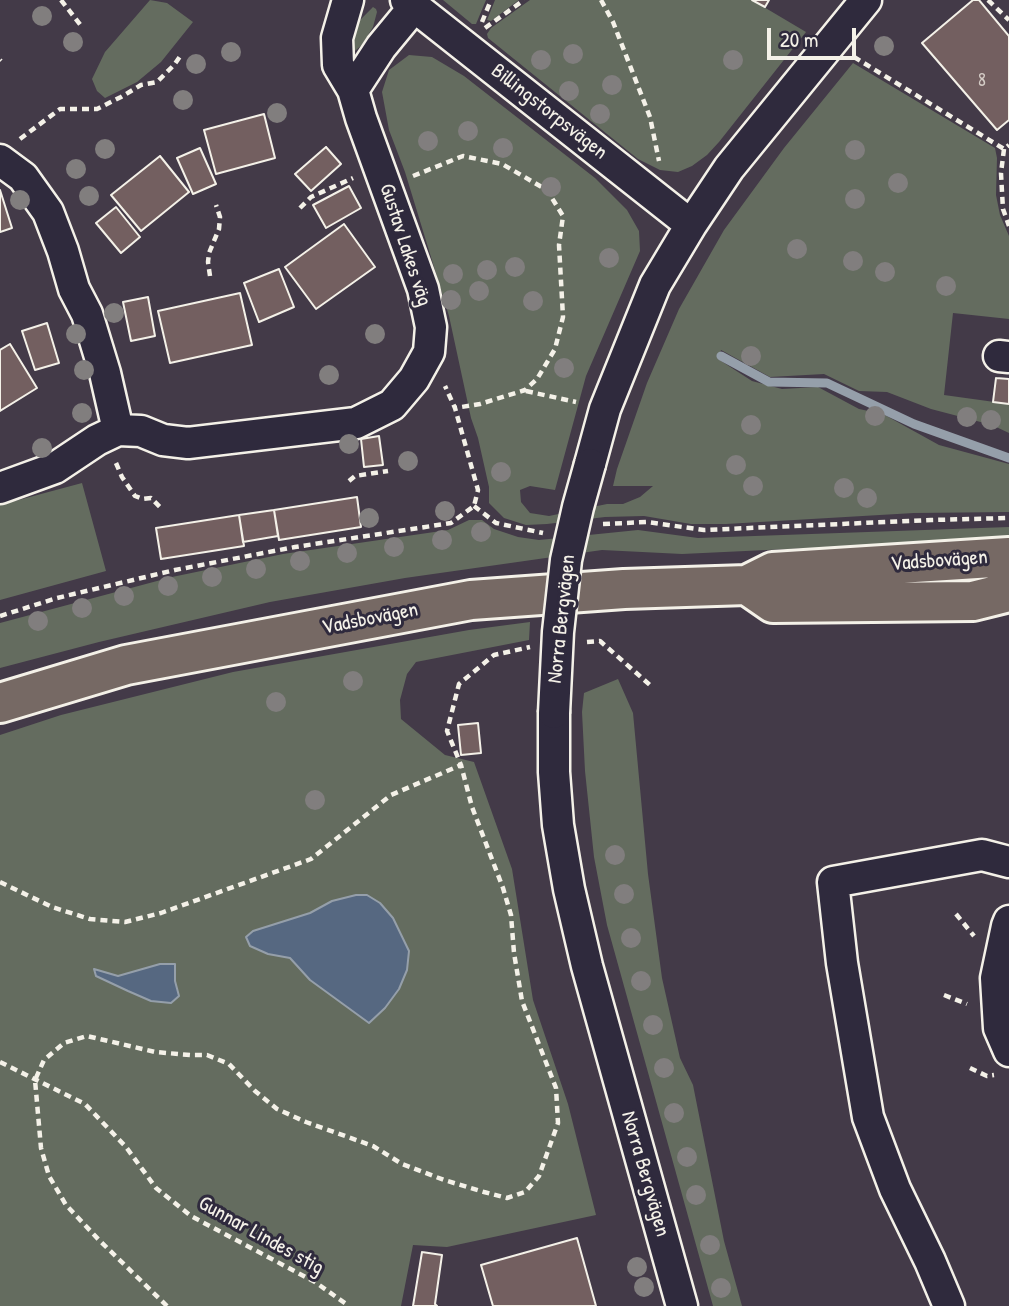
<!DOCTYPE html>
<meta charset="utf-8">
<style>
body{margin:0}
#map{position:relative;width:1009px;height:1306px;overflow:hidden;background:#433a48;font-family:"Patrick Hand",sans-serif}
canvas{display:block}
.scale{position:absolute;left:767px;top:28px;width:89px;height:32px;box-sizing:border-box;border:4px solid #f4f1e8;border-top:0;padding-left:9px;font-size:21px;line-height:24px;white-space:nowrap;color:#f4f1e8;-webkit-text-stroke:5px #2f2a3d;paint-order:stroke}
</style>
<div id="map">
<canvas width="1009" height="1306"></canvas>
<div class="scale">20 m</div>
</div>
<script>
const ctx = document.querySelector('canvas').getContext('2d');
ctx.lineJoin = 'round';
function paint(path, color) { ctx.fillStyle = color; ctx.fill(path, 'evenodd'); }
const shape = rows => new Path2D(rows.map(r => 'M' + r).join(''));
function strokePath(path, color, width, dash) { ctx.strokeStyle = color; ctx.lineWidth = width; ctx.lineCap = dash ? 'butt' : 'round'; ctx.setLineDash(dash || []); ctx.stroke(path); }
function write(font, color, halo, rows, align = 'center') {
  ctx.font = font + ' "Patrick Hand",sans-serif'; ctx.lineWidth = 6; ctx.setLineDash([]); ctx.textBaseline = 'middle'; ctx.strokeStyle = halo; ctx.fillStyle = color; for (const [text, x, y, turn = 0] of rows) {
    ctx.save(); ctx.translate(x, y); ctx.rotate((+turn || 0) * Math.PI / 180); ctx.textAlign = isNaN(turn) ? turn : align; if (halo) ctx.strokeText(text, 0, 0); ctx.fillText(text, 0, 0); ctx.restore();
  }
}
paint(shape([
 [150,0,167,3,193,22,161,62,137,82,105,98,97,91,92,79,105,52],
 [443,0,486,0,476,24,472,24],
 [495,0,519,0,491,21,487,20],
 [530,0,752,0,806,32,719,142,707,155,692,166,678,172,660,170,638,159,488,38,487,34,491,28],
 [373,7,376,9,377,12,373,27,362,45,350,55,349,43,353,31,358,22],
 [409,55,432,57,464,76,595,178,627,210,639,231,640,251,586,376,555,490,530,486,520,490,521,502,530,513,549,516,607,504,623,504,640,497,653,486,613,486,617,469,647,383,679,309,724,230,784,148,853,63,995,148,997,158,996,195,1000,215,1009,236,1009,319,953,313,944,395,1009,404,1009,433,992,425,931,409,887,392,859,391,824,374,770,377,721,350,718,359,752,381,782,389,818,387,859,409,883,414,939,445,1009,464,1009,512,914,513,726,524,691,524,644,516,605,517,547,524,526,525,504,518,489,503,489,487,478,438,471,418,449,316,405,172,389,130,382,92,389,70],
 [82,483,106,571,0,600,0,505],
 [469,520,482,520,494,529,518,537,539,540,638,530,698,538,1009,527,1009,544,931,548,809,548,682,554,602,550,405,578,270,602,99,642,0,668,0,623,172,577,283,554,448,530],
 [530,622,529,640,416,662,407,674,400,700,401,719,445,755,474,762,512,869,533,1000,568,1104,596,1215,447,1247,413,1245,401,1306,0,1306,0,735,61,715,233,672,469,630],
 [618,679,633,713,648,874,662,978,680,1058,693,1085,724,1241,742,1306,713,1306,607,925,594,857,585,771,582,712,584,693]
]), '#646c5f');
const water = shape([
 [356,895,367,895,380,903,393,918,409,951,407,970,399,989,385,1008,369,1023,310,980,290,958,268,954,250,946,246,937,253,931,310,913,332,901,356,895],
 [160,964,175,964,175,981,179,996,171,1003,151,1001,128,991,96,976,94,969,118,976,160,964]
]);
paint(water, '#566881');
strokePath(water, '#959faa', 2);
strokePath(shape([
 [721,356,769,382,827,383,914,424,1009,458]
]), '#959faa', 9);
const building = shape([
 [752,0,769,0,765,7,752,0],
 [973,0,979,0,1009,36,1009,120,997,130,922,43,973,0],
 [264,114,275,158,216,174,204,130,264,114],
 [326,147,341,164,311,191,295,174,326,147],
 [200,148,216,184,193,194,177,158,200,148],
 [160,156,189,192,141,231,111,195,160,156],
 [349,186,361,208,326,228,313,205,349,186],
 [0,190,12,228,0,232,0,190],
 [116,207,140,237,121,253,96,223,116,207],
 [344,224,375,267,316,309,285,267,344,224],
 [279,269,294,307,259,322,244,283,279,269],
 [240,293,252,345,170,363,158,311,240,293],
 [148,297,155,336,131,341,123,302,148,297],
 [47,323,59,363,35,370,22,331,47,323],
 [10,344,37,388,0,411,0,350,10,344],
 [996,378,1009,379,1009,404,993,402,996,378],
 [379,436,383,465,364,467,361,439,379,436],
 [357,497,361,527,279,540,274,510,357,497],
 [274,510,278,536,243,542,239,515,274,510],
 [239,515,244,546,161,559,156,528,239,515],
 [478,723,481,753,461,755,458,725,478,723],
 [577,1238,596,1306,493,1306,481,1265,577,1238],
 [422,1252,442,1255,435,1304,437,1306,413,1306,422,1252]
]);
paint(building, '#735f60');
strokePath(building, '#f4f1e8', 2);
const minor = shape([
 [406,0,691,225],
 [353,90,381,47,414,7],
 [0,160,23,177,48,212,63,251,74,289,87,314,105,373,118,430],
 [999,356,1009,357],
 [590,464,605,409,655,285,691,225,729,168,866,0],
 [0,488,55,468,97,440,118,430,141,431,163,440,188,443,356,423,392,405,414,379,429,352,431,327,423,289,361,118,353,90,338,65,337,38,348,0],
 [554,713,554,772,558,825,569,889,587,966,682,1306],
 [1009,921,1007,926,996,978,999,1028,1009,1051],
 [949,1306,930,1261,895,1189,868,1117,842,963,833,882,982,855,1009,862]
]);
const major = shape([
 [747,585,773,603,973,601,1009,592],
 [0,703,126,665,471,600,624,589,747,585,773,572,1009,557]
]);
strokePath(minor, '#f4f1e8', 35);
strokePath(major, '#f4f1e8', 44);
strokePath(shape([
 [61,0,82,27],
 [601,0,613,22,650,117,659,161],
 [988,0,1009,20],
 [482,22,491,0],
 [485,28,524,0],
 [854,57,1004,149,1009,145],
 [0,60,1,61],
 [20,139,60,109,97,109,121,97,141,85,157,82,174,65,181,55],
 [1004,149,1001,173,1002,192,1003,209,1009,226],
 [413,176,463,156,502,164,547,190,563,216,559,245,563,317,555,349,537,379,525,390,480,404,455,408],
 [300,208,311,197,353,178],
 [210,276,208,262,209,253,219,229,220,217,216,205],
 [526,391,576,402],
 [116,463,122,477,135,496,143,499,151,498,161,508],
 [349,481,355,476,388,471],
 [474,506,496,523,543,533],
 [603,524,647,522,704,530,931,520,1009,518],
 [0,616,57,598,175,570,295,547,451,523,474,506,478,490,455,408,445,386],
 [587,642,600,641,650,685],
 [0,882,52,907,90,919,125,922,161,913,311,859,391,795,461,765,447,731,459,684,494,655,530,647],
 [956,914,974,936],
 [944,995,967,1004],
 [0,1062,85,1104,126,1147,156,1188,191,1216,315,1282,349,1306],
 [970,1068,987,1076,994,1075],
 [167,1306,99,1240,66,1205,49,1176,41,1148,35,1080,44,1060,64,1043,87,1036,155,1052,190,1055,207,1055,229,1064,255,1091,277,1109,306,1122,373,1146,402,1164,444,1180,484,1192,507,1198,525,1192,539,1176,558,1123,556,1088,522,1001,514,953,511,915,503,888,472,807,461,765]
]), '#f4f1e8', 4.5, [7, 5]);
strokePath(minor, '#2f2a3d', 30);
strokePath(major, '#766964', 38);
const minorBridge = shape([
 [554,713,558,632,566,560,578,507,590,464]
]);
strokePath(minorBridge, '#f4f1e8', 35, []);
strokePath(minorBridge, '#2f2a3d', 30);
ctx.fillStyle = '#817e7e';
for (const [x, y] of [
 [42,16],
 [73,42],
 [884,46],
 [231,52],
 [573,54],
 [541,60],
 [733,60],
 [196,64],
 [612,85],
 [569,91],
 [183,100],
 [277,113],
 [600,114],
 [468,131],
 [428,141],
 [503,148],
 [105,149],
 [855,150],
 [76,169],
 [898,183],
 [551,187],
 [89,196],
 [855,199],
 [20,200],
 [797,249],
 [609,258],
 [853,261],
 [515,267],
 [487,270],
 [885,272],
 [453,274],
 [946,286],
 [479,291],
 [451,300],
 [533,301],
 [114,313],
 [76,334],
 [375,334],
 [751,356],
 [564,368],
 [84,370],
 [329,375],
 [82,413],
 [875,416],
 [967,417],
 [991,420],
 [751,425],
 [349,444],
 [42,448],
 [408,461],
 [736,465],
 [501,472],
 [753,486],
 [844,488],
 [867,498],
 [445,511],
 [369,518],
 [481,532],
 [442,540],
 [394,547],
 [347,553],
 [300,561],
 [256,569],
 [212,577],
 [168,586],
 [124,596],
 [82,608],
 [38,621],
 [353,681],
 [276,702],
 [315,800],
 [615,855],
 [624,894],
 [631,938],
 [641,981],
 [653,1025],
 [664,1068],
 [674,1113],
 [687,1157],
 [696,1195],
 [710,1245],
 [637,1267],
 [644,1287],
 [721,1288]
]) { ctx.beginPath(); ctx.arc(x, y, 10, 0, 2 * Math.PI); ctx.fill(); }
write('18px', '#d4ccc6', null, [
 ["8",982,81]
]);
write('21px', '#f4f1e8', '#2f2a3d', [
 ["Billingstorpsvägen",549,112,38],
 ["Gustav Lakes väg",405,245,72],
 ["Vadsbovägen",939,561,-4],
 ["Vadsbovägen",370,619,-11],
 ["Norra Bergvägen",562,619,-84],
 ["Norra Bergvägen",645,1174,74],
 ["Gunnar Lindes stig",261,1236,29]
]);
</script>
